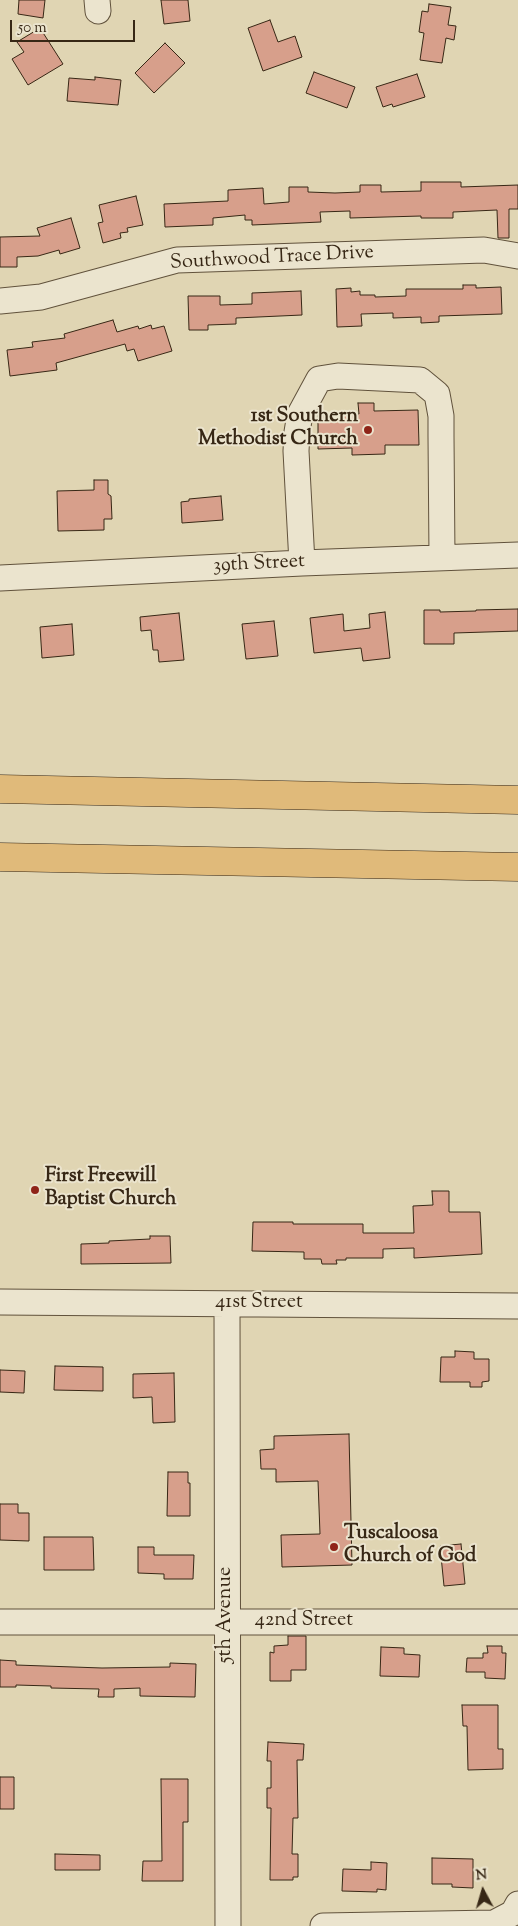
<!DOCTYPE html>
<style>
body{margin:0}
#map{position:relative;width:518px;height:1926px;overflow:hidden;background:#e0d5b3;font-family:"Sorts Mill Goudy",serif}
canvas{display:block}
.north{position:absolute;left:458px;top:1866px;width:50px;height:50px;-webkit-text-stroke:4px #ebe4ce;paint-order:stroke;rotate:354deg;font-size:14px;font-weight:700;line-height:20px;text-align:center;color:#372715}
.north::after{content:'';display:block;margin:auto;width:18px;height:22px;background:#372715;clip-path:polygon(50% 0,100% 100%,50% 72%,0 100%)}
.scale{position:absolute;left:10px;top:20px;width:125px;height:22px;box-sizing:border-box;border:2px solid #372715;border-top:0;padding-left:6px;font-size:15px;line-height:18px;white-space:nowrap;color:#372715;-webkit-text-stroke:4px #ebe4ce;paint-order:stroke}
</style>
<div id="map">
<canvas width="518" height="1926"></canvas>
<div class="north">N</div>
<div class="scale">50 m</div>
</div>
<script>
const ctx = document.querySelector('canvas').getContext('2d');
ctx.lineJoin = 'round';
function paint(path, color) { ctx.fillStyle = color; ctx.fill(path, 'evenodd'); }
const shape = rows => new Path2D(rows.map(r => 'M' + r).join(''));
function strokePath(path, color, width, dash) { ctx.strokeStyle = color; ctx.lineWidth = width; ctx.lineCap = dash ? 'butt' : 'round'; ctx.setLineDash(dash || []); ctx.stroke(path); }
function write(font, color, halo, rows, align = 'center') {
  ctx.font = font + ' "Sorts Mill Goudy",serif'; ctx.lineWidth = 4; ctx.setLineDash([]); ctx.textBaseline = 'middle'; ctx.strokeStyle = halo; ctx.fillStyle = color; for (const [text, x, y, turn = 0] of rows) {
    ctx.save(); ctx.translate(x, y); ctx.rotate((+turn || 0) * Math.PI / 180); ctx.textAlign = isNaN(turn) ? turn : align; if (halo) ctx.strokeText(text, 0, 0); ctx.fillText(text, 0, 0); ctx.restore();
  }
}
const building = shape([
 [19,0,45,0,43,18,18,14,19,0],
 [161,0,188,0,190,21,164,24,161,0],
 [429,4,451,7,448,25,456,26,454,40,446,38,442,63,420,60,424,33,419,32,422,11,428,12,429,4],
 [270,20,278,42,295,36,302,57,263,71,248,28,270,20],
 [40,28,63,64,28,85,12,59,24,52,17,42,40,28],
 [165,43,185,63,154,93,135,73,165,43],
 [314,72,355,87,347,108,306,93,314,72],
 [417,74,425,97,393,107,392,104,383,107,376,87,417,74],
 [95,77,121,80,118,105,67,101,69,78,95,80,95,77],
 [421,182,461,182,461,187,518,185,518,209,509,209,509,238,498,238,497,210,453,212,453,218,421,218,421,216,350,218,350,211,320,212,321,222,252,225,252,220,245,220,245,215,213,218,213,225,165,227,164,204,228,201,228,190,263,188,264,204,289,202,289,187,308,187,308,192,335,193,360,192,360,185,381,185,381,192,421,191,421,182],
 [136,196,143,225,127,228,128,232,120,233,121,238,103,243,98,223,103,222,99,205,136,196],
 [71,218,80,248,60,254,59,250,38,256,17,257,17,267,0,267,0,237,40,236,37,228,71,218],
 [463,285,476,285,476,288,501,287,502,314,439,316,439,322,421,323,421,317,393,318,393,313,361,314,362,326,337,327,336,289,351,288,351,292,360,291,360,295,375,295,375,297,406,296,406,289,463,289,463,285],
 [301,291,302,315,236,318,236,324,208,325,208,330,189,330,188,296,220,296,220,305,252,304,252,293,301,291],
 [113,320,117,332,138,326,139,329,151,325,152,329,164,326,172,351,138,361,134,349,127,351,125,344,56,363,57,370,10,376,7,350,33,347,32,342,65,338,64,334,113,320],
 [358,403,374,403,374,411,418,410,419,445,385,445,385,454,352,455,352,448,318,449,318,415,359,414,358,403],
 [94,480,108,480,108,494,111,496,112,519,104,519,104,530,58,531,57,491,94,490,94,480],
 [221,496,223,520,182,523,181,502,189,501,189,499,221,496],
 [518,609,518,631,454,633,454,644,424,644,424,610,440,610,440,612,476,611,476,610,518,609],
 [385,612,390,658,363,661,361,648,314,653,310,618,343,614,344,631,370,628,369,614,385,612],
 [179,613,184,660,159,662,158,650,153,650,151,630,141,631,140,617,179,613],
 [274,621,278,656,246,659,242,624,274,621],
 [72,624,74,655,42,658,40,627,72,624],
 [432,1191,449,1191,449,1212,480,1212,482,1254,414,1258,414,1248,383,1249,383,1258,346,1258,346,1260,336,1260,337,1264,322,1264,321,1259,304,1259,304,1252,252,1251,253,1222,293,1222,293,1224,363,1224,363,1233,414,1233,413,1206,433,1205,432,1191],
 [150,1236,170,1236,171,1263,81,1264,81,1244,109,1243,109,1241,150,1239,150,1236],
 [455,1351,474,1352,474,1359,489,1359,489,1381,482,1382,482,1387,470,1387,470,1382,440,1382,441,1357,455,1357,455,1351],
 [55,1366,103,1367,103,1391,54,1390,55,1366],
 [0,1370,25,1371,24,1393,0,1392,0,1370],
 [174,1373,175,1422,153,1423,152,1397,133,1398,133,1374,174,1373],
 [349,1434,352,1565,282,1567,281,1535,320,1534,318,1481,276,1482,276,1469,261,1469,260,1450,274,1449,274,1436,349,1434],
 [168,1472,188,1472,188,1483,190,1483,190,1516,167,1516,168,1472],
 [0,1504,18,1504,18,1513,29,1513,29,1541,0,1540,0,1504],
 [44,1537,93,1537,94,1570,44,1570,44,1537],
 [461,1544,465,1584,444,1586,440,1546,461,1544],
 [138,1547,154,1547,154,1555,194,1555,193,1579,164,1579,164,1574,138,1573,138,1547],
 [288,1636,306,1636,306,1670,291,1670,291,1681,270,1681,270,1652,274,1653,274,1646,288,1645,288,1636],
 [487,1646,502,1646,502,1653,506,1653,505,1679,485,1678,485,1672,466,1672,467,1658,483,1658,483,1653,488,1653,487,1646],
 [381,1647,404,1648,404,1654,420,1655,419,1677,380,1676,381,1647],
 [0,1660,16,1661,16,1665,102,1668,170,1667,170,1663,196,1664,195,1697,140,1696,140,1688,114,1689,114,1697,98,1697,99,1689,51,1688,51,1686,16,1685,16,1687,0,1687,0,1660],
 [462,1705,498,1705,498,1749,503,1749,503,1769,468,1770,467,1726,463,1726,462,1705],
 [268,1742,304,1744,303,1760,297,1760,298,1818,293,1818,292,1854,298,1854,298,1877,293,1877,293,1880,270,1880,271,1808,267,1808,267,1788,271,1788,271,1761,267,1761,268,1742],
 [0,1777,14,1777,14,1809,0,1809,0,1777],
 [161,1779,188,1779,188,1822,183,1822,183,1881,142,1881,143,1861,162,1861,161,1779],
 [55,1854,100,1855,100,1870,55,1870,55,1854],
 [432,1858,473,1859,473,1888,452,1887,452,1884,432,1884,432,1858],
 [371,1862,387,1863,386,1890,377,1889,377,1892,342,1891,343,1869,371,1870,371,1862]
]);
paint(building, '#d79f8b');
strokePath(building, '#372715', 1);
const minor = shape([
 [97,0,98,11],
 [0,301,41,297,177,260,484,250,518,256],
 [302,563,296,451,297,432,300,414,319,379,338,376,420,380,437,394,441,416,441,436,442,557],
 [0,578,302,563,518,555],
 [0,1302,518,1306],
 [227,1304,228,1926],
 [0,1622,518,1622],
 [323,1926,494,1923,513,1913,518,1904]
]);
const highway = shape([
 [0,789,518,800],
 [0,857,518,867]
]);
strokePath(minor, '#61523c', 27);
strokePath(highway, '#372715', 29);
strokePath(minor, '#ebe4ce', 25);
strokePath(highway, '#e0ba7a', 28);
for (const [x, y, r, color] of [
 [368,430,5,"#8f2418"],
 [35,1190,5,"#8f2418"],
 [334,1547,5,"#8f2418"]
]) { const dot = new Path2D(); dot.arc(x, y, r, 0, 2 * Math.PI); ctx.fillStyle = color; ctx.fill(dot); strokePath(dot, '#ebe4ce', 2); }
write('20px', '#372715', '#ebe4ce', [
 ["Southwood Trace Drive",272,259,-3],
 ["39th Street",259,565,-3],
 ["41st Street",259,1304],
 ["5th Avenue",227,1615,-90],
 ["42nd Street",304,1622]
]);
write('bold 20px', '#372715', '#ebe4ce', [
 ["1st Southern",358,418,"right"],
 ["Methodist Church",358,441,"right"],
 ["First Freewill",45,1178],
 ["Baptist Church",45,1201],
 ["Tuscaloosa",344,1535],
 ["Church of God",344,1558]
], 'left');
</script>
